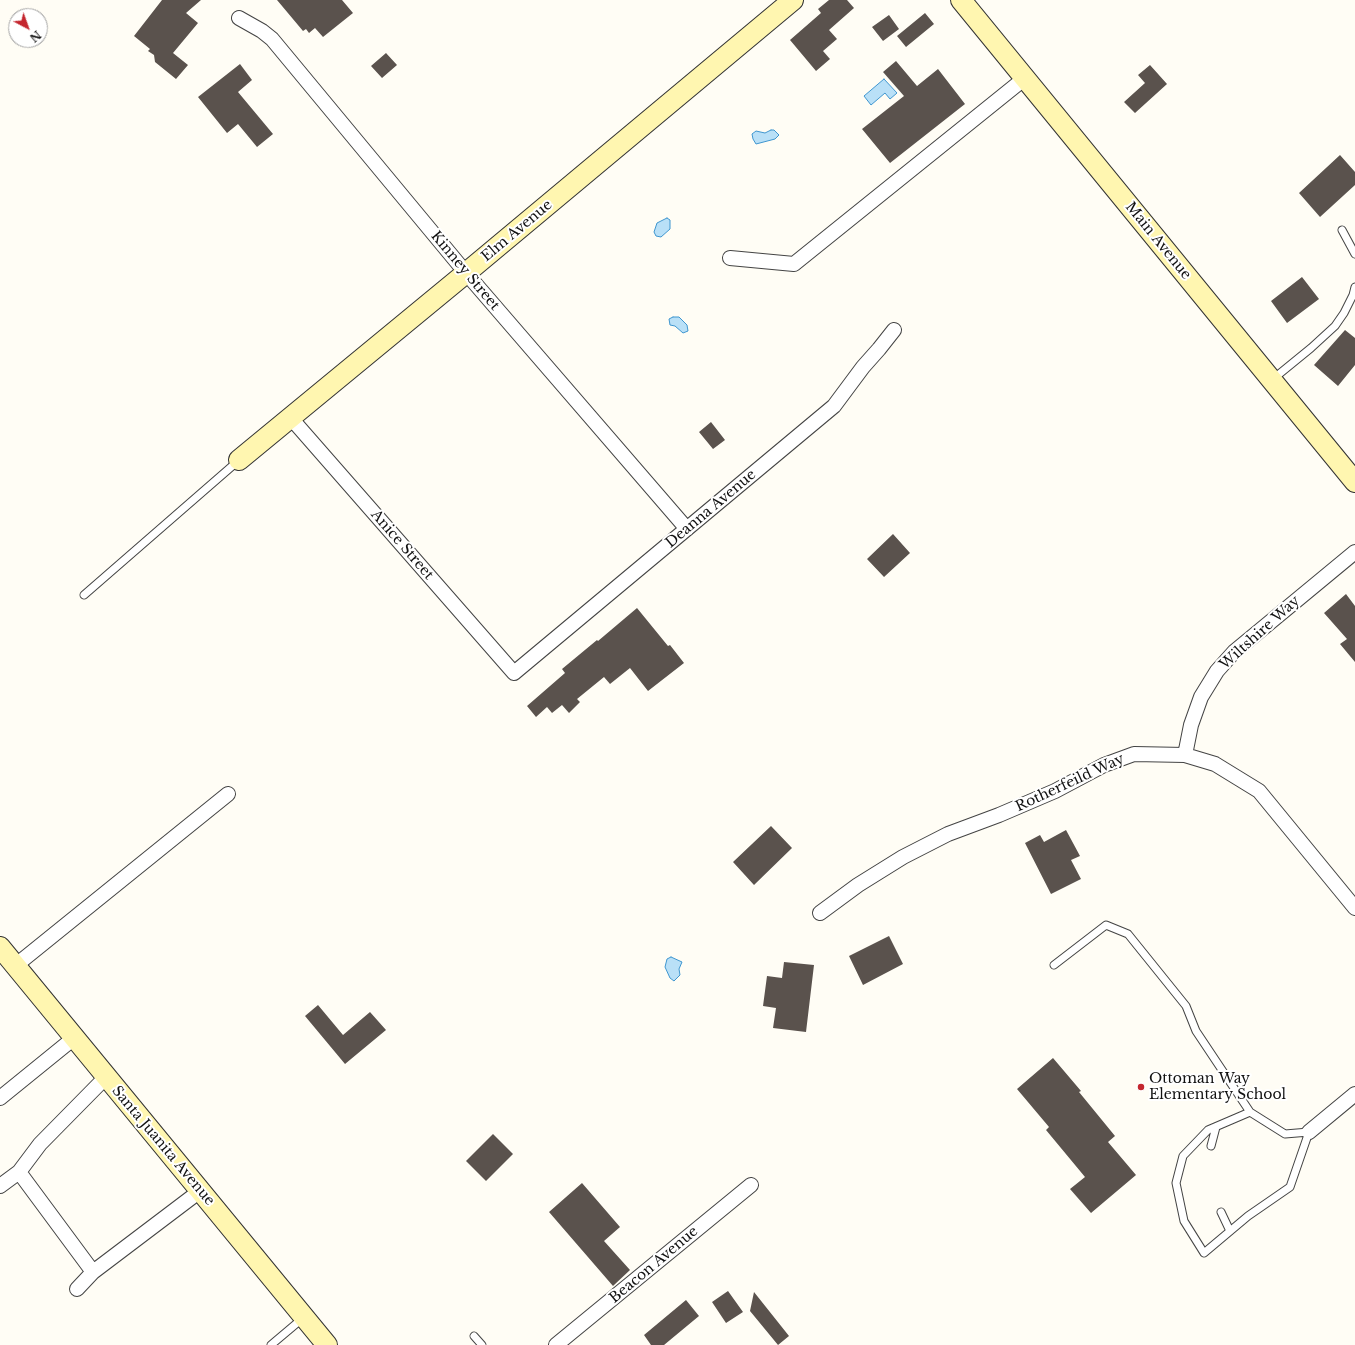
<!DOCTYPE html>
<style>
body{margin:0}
#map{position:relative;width:1355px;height:1345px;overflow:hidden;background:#fffdf5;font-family:"Libre Baskerville",serif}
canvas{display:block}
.north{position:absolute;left:8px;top:8px;width:40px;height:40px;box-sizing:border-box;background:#fff;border:1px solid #a0a0a0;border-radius:50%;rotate:139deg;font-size:11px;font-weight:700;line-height:16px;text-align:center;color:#111}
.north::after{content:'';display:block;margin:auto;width:14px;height:18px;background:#c4262e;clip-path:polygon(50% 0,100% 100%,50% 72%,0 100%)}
</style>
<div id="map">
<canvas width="1355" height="1345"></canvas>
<div class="north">N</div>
</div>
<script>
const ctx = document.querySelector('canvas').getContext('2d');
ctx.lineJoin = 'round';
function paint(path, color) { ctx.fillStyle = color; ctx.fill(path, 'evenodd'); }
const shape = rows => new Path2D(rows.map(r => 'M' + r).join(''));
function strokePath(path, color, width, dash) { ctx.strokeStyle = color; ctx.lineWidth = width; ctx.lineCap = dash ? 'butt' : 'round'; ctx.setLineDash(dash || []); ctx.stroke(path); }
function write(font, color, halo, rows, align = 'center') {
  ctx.font = font + ' "Libre Baskerville",serif'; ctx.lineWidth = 4; ctx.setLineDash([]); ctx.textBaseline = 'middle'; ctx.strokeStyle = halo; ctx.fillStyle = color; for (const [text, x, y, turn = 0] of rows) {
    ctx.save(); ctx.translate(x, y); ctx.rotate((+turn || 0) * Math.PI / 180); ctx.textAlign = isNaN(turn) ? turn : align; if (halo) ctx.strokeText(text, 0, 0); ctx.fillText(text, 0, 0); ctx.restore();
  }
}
const water = shape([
 [884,79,897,93,890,99,885,93,871,105,864,96,884,79],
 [771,130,774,130,779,135,775,139,756,144,753,139,752,134,756,131,765,133,771,130],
 [667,218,670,220,670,229,661,237,656,236,654,232,657,223,667,218],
 [673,317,679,317,687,325,688,331,683,333,675,326,670,325,669,319,673,317],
 [671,957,682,962,679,969,680,975,674,981,670,978,665,967,667,959,671,957]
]);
paint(water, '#b9e0f7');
strokePath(water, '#3f96cf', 1);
paint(shape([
 [162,0,201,0,186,13,198,23,173,53,188,65,176,79,155,62,154,55,148,51,150,49,134,36],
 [277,0,342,0,353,13,323,37,315,28,309,33,306,29,303,31],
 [829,0,847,0,854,8,829,30,837,39,823,51,830,59,816,71,790,40,821,13,818,9],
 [925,13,934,24,906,47,897,36],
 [889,15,899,29,883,41,872,27],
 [386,53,397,65,382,78,371,66],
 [896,61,917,86,938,69,965,104,890,163,862,129,904,96,883,72],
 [240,64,252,80,238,92,273,134,257,147,238,124,227,133,198,97],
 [1150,65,1167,84,1135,113,1124,102,1145,83,1138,75],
 [1340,155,1355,172,1355,185,1320,217,1299,193],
 [1302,277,1319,299,1287,323,1271,301],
 [1345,330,1355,338,1355,365,1338,386,1314,365],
 [711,422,725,440,713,449,699,432],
 [893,534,910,553,884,577,867,559],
 [1346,594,1355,606,1355,662,1340,644,1347,639,1324,613],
 [637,608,668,646,670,645,684,663,648,691,630,668,610,684,604,677,577,699,580,702,569,713,562,705,552,713,547,707,536,717,527,706,565,673,562,669,597,640,598,641],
 [771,826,792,848,754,885,733,862],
 [1066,830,1080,856,1071,860,1081,879,1051,894,1025,843,1040,835,1044,842],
 [889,936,903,964,863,985,849,956],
 [784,962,814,965,806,1032,773,1028,776,1008,763,1006,767,976,782,978],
 [318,1005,343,1035,370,1012,386,1030,345,1064,305,1016],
 [1053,1058,1081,1091,1079,1092,1115,1136,1108,1142,1136,1175,1091,1213,1070,1189,1085,1177,1046,1130,1049,1127,1017,1089],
 [493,1134,513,1154,486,1181,466,1161],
 [582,1183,620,1227,604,1241,630,1270,613,1286,549,1212],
 [728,1291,743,1312,726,1323,712,1302],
 [754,1292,789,1336,778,1345,750,1311],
 [686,1300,699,1316,664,1345,651,1345,644,1335]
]), '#5a524d');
const lane = shape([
 [1342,230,1355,254],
 [1273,379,1311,348,1335,326,1344,313,1353,295,1355,287],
 [84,595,238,461],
 [1054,965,1106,925,1128,934,1186,1006,1196,1031,1250,1112,1285,1134,1309,1132,1290,1187,1248,1216,1204,1253,1184,1221,1176,1183,1183,1156,1208,1130,1250,1112],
 [1211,1146,1216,1127],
 [1221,1212,1230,1231],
 [474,1336,482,1345],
 [271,1345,303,1318]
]);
const street = shape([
 [239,18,262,31,272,39,466,273,687,529],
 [730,258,794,264,1025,78],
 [290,417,514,673,834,406,863,367,879,349,894,330],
 [1185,755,1191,725,1201,697,1217,671,1234,652,1355,552],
 [820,913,858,885,903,857,948,834,999,815,1055,791,1104,765,1134,754,1185,755,1215,764,1259,791,1355,908],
 [15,966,228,794],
 [0,1098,74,1038],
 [1309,1132,1355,1094],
 [19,1172,93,1272],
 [0,1186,19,1172,40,1144,106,1077],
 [77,1289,93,1272,200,1191],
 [556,1345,751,1185]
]);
const secondary = shape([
 [961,0,1355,482],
 [239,460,466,273,793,0],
 [0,947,327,1345]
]);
strokePath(lane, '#444', 9);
strokePath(street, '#444', 16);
strokePath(secondary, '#333', 22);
strokePath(lane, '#fff', 7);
strokePath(street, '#fff', 14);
strokePath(secondary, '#fff6b0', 20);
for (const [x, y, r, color] of [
 [1141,1087,4,"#c4262e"]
]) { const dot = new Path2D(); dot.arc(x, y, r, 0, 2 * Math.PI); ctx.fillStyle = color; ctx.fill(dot); strokePath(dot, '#fff', 1.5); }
write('14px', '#111', '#fff', [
 ["Elm Avenue",517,231,-40],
 ["Main Avenue",1158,241,51],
 ["Kinney Street",465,271,50],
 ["Deanna Avenue",711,509,-40],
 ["Anice Street",402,545,49],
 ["Wiltshire Way",1260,633,-42],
 ["Rotherfeild Way",1070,783,-25],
 ["Santa Juanita Avenue",163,1146,50],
 ["Beacon Avenue",654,1265,-40]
]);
write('14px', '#111', '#fff', [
 ["Ottoman Way",1149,1079],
 ["Elementary School",1149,1095]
], 'left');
</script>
